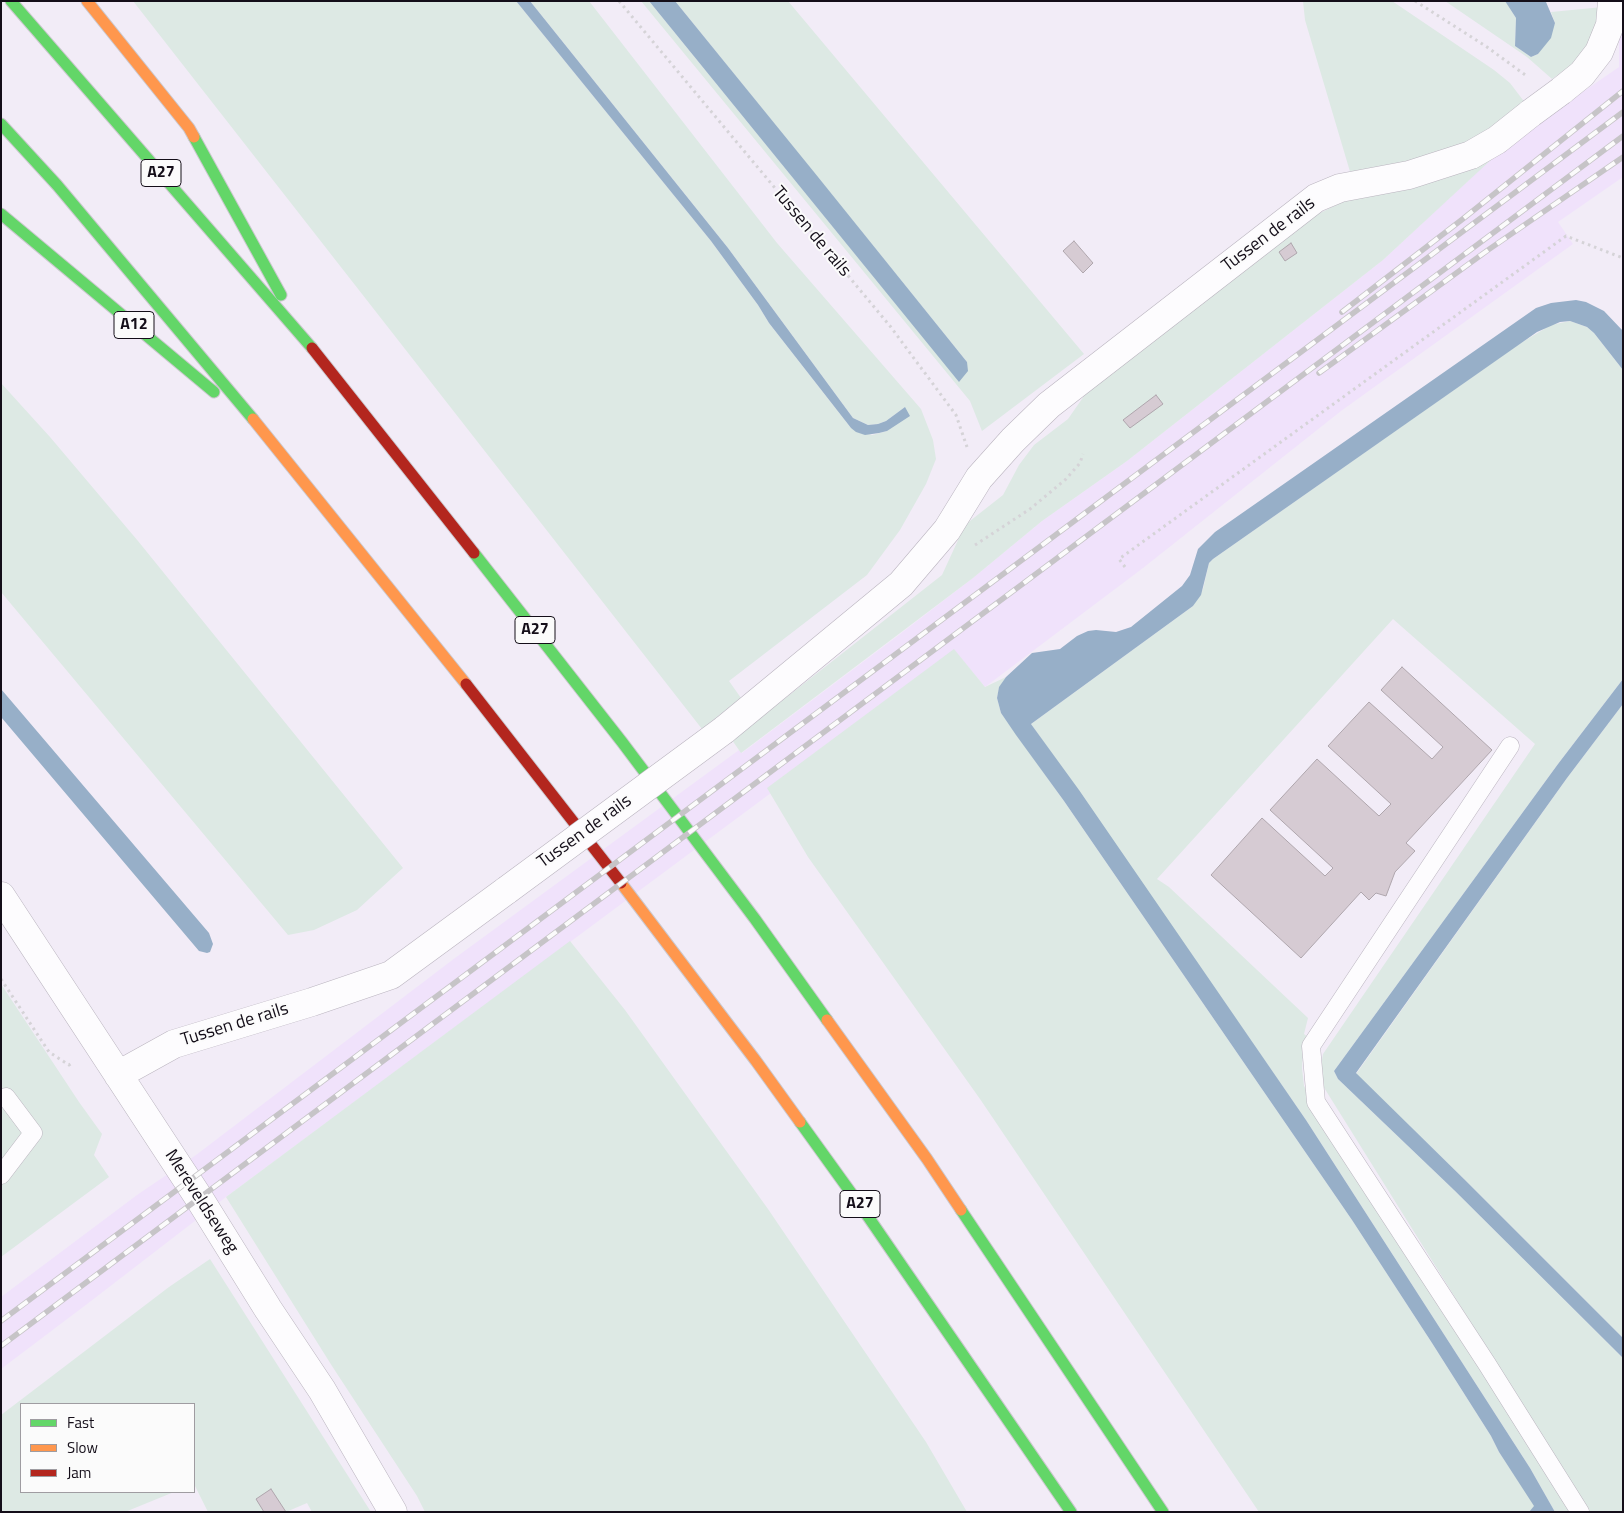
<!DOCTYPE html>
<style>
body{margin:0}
#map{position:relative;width:1624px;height:1513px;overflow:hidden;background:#f2ecf7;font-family:"Titillium Web",sans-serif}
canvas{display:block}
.frame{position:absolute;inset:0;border:2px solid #140e19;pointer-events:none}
.legend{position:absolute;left:20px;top:1403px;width:175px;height:90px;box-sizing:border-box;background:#fbfbfb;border:1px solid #9f9ca1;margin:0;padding:6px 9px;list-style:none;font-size:15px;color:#140e19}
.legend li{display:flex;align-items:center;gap:10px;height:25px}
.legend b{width:25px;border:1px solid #9f9ca1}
</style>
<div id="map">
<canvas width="1624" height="1513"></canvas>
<div class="frame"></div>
<ul class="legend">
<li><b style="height:6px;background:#63d668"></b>Fast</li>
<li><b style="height:6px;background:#ff974d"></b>Slow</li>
<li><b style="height:6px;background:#b3261e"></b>Jam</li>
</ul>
</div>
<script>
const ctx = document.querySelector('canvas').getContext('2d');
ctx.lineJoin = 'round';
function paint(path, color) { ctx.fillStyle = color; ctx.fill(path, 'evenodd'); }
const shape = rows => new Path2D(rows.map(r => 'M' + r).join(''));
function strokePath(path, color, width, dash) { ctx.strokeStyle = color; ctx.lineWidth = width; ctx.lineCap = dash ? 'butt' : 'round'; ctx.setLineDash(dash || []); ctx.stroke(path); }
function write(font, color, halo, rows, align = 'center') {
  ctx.font = font + ' "Titillium Web",sans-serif'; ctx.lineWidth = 4; ctx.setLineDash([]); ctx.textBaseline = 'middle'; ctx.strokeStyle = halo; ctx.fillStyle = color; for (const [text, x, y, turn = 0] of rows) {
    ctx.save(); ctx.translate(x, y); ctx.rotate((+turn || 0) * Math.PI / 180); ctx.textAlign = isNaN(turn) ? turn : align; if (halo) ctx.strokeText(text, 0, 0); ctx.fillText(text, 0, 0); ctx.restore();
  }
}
paint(shape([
 [1619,1,1623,1,1623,177,1558,222,1573,244,1341,411,1143,568,985,687,954,650,768,788,771,793,226,1197,91,1301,1,1369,1,1297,137,1195,196,1155,455,958,739,750,742,753,895,638,973,578,1042,521,1127,461,1383,260,1506,145,1619,67]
]), '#f0e2fb');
paint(shape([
 [133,1,516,1,711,241,758,305,769,323,851,428,872,435,887,431,905,407,886,421,878,424,868,425,853,418,728,248,530,1,589,1,777,243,921,409,933,440,936,459,926,484,900,530,867,575,729,681,741,698,702,729],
 [641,1,649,1,959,381,967,362,675,1,788,1,1084,354,982,431,970,401],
 [1303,1,1392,1,1494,70,1510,83,1526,104,1473,142,1420,162,1351,175,1305,20],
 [1445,1,1506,2,1516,18,1515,46,1531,57,1538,54,1555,23,1551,12,1603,7,1598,35,1566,71,1565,70,1552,79,1527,57],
 [1506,146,1383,260,1127,461,1042,521,973,578,741,753,732,740,942,575,959,538,961,528,1003,495,1019,465,1034,445,1068,419,1091,386,1312,217,1344,201,1381,190,1443,179,1478,163],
 [1570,321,1587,327,1594,333,1623,370,1623,679,1558,764,1334,1071,1338,1079,1454,1190,1623,1358,1623,1512,1589,1512,1323,1086,1321,1065,1323,1054,1535,744,1393,619,1157,879,1169,887,1308,1018,1304,1034,1309,1038,1303,1053,1302,1068,1304,1086,1312,1100,1573,1512,1555,1512,1530,1468,1306,1120,1031,724,1193,606,1203,589,1209,563,1213,559,1519,344,1551,325],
 [1,383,50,437,138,541,403,868,357,910,314,930,288,935,1,592],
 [954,649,985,687,1006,677,999,688,997,698,1001,713,1064,801,1352,1220,1432,1343,1491,1436,1499,1452,1535,1506,1529,1512,1259,1512,980,1099,808,857,767,788],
 [1623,704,1623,1338,1464,1179,1356,1074,1567,778],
 [570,941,625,1010,768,1209,926,1442,967,1512,425,1512,417,1496,332,1366,226,1197],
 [1,984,79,1102,102,1134,94,1155,109,1177,1,1257],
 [210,1259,371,1512,312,1512,307,1503,286,1512,208,1512,194,1484,194,1404,21,1404,21,1492,174,1492,125,1512,1,1512,1,1415,169,1287]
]), '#dde9e4');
paint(shape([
 [516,1,530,1,534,6,728,248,853,418,868,425,878,424,886,421,905,407,910,416,887,431,879,433,865,435,856,432,851,428,769,323,758,305,711,241],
 [649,1,675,1,814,172,967,362,968,371,959,382],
 [1505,1,1546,2,1555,23,1551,38,1538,54,1531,57,1515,46,1516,18],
 [1576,300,1586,302,1604,311,1623,331,1623,370,1594,333,1587,327,1570,321,1560,322,1537,332,1213,559,1209,563,1201,595,1193,606,1031,724,1079,790,1306,1120,1530,1468,1555,1512,1529,1512,1534,1506,1499,1452,1491,1436,1432,1343,1352,1220,1064,801,1016,735,1001,713,997,698,999,687,1006,677,1032,653,1060,649,1077,636,1088,631,1096,630,1116,632,1131,627,1182,586,1190,575,1198,549,1215,532,1536,308,1551,303],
 [1623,679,1623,704,1567,778,1356,1073,1464,1179,1623,1338,1623,1358,1454,1190,1338,1079,1334,1071,1558,764],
 [1,689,209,933,213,944,210,952,207,953,199,951,1,717]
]), '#97afc8');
const building = shape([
 [1074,241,1093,263,1083,273,1063,251,1074,241],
 [1291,243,1297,253,1285,261,1279,252,1291,243],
 [1156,395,1163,404,1130,428,1123,420,1156,395],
 [1402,667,1492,750,1406,843,1415,851,1395,872,1386,896,1376,893,1369,900,1361,892,1301,958,1211,875,1262,818,1325,876,1333,868,1270,810,1317,759,1379,816,1391,804,1328,746,1369,702,1432,759,1443,747,1381,690,1402,667],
 [271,1489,286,1512,264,1512,256,1499,271,1489]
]);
paint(building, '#d6cbd3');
strokePath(building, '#afa6ad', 1);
const lane = shape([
 [1510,746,1311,1046,1316,1102,1487,1364,1580,1512],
 [1,1175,33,1133,6,1097]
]);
const street = shape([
 [1561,91,1582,74,1599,52,1610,25,1612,1],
 [724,730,901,584,947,530,979,478,1013,440,1049,405,1316,198,1340,188,1409,175,1471,155,1497,140,1531,113],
 [1,896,199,1198,268,1309,322,1390,393,1512],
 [118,1075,174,1044,312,1002,391,975,507,890]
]);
const fast = shape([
 [11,1,312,348],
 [1,124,57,185,253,419],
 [194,137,281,295],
 [1,214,214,392],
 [474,553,622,742,755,919,827,1020],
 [800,1122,867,1215,1071,1512],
 [961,1210,1163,1512]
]);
const slow = shape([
 [87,1,189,128,194,137],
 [253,419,466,684],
 [621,883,756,1061,800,1122],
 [827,1020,927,1159,961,1210]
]);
const jam = shape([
 [312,348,474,553],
 [466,684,621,883]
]);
strokePath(lane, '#bab4bf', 19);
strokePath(street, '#bab4bf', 29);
strokePath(fast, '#cbc8ce', 13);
strokePath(slow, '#cbc8ce', 13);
strokePath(jam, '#cbc8ce', 13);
strokePath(shape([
 [619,1,890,326,956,415,967,447],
 [1415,1,1487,47,1528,77],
 [975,545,1030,509,1066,479,1080,463,1083,454],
 [1125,567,1119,559,1566,236,1623,258],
 [1,979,49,1052,69,1065,73,1062]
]), '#d5d3d7', 3, [2.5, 4]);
strokePath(lane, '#fdfcfe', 18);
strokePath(street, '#fdfcfe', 28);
strokePath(fast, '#63d668', 11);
strokePath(slow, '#ff974d', 11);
strokePath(jam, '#b3261e', 11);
const rail = shape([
 [1342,312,1464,218,1623,91],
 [1319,373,1488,250,1623,157],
 [1,1321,1623,112],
 [1,1346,1623,136]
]);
strokePath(rail, '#c6c4c7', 5.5);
strokePath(rail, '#fbfbfb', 4, [11]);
const streetBridge = shape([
 [1531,113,1561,91],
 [507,890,724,730]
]);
strokePath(streetBridge, '#bab4bf', 29, []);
strokePath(streetBridge, '#fdfcfe', 28);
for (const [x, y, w] of [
 [161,173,40],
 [134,325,40],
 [535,630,40],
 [860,1204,40]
]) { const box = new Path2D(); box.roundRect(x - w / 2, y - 13.5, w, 27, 4); ctx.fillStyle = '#fbfbfb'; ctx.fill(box); strokePath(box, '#140e19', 1); }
write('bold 16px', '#140e19', null, [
 ["A27",161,173],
 ["A12",134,325],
 ["A27",535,630],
 ["A27",860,1204]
]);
write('18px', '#140e19', '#fbfbfb', [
 ["Tussen de rails",811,232,50],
 ["Tussen de rails",1269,235,-37],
 ["Tussen de rails",585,832,-36],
 ["Tussen de rails",235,1025,-17],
 ["Mereveldseweg",201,1202,57]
]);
</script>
